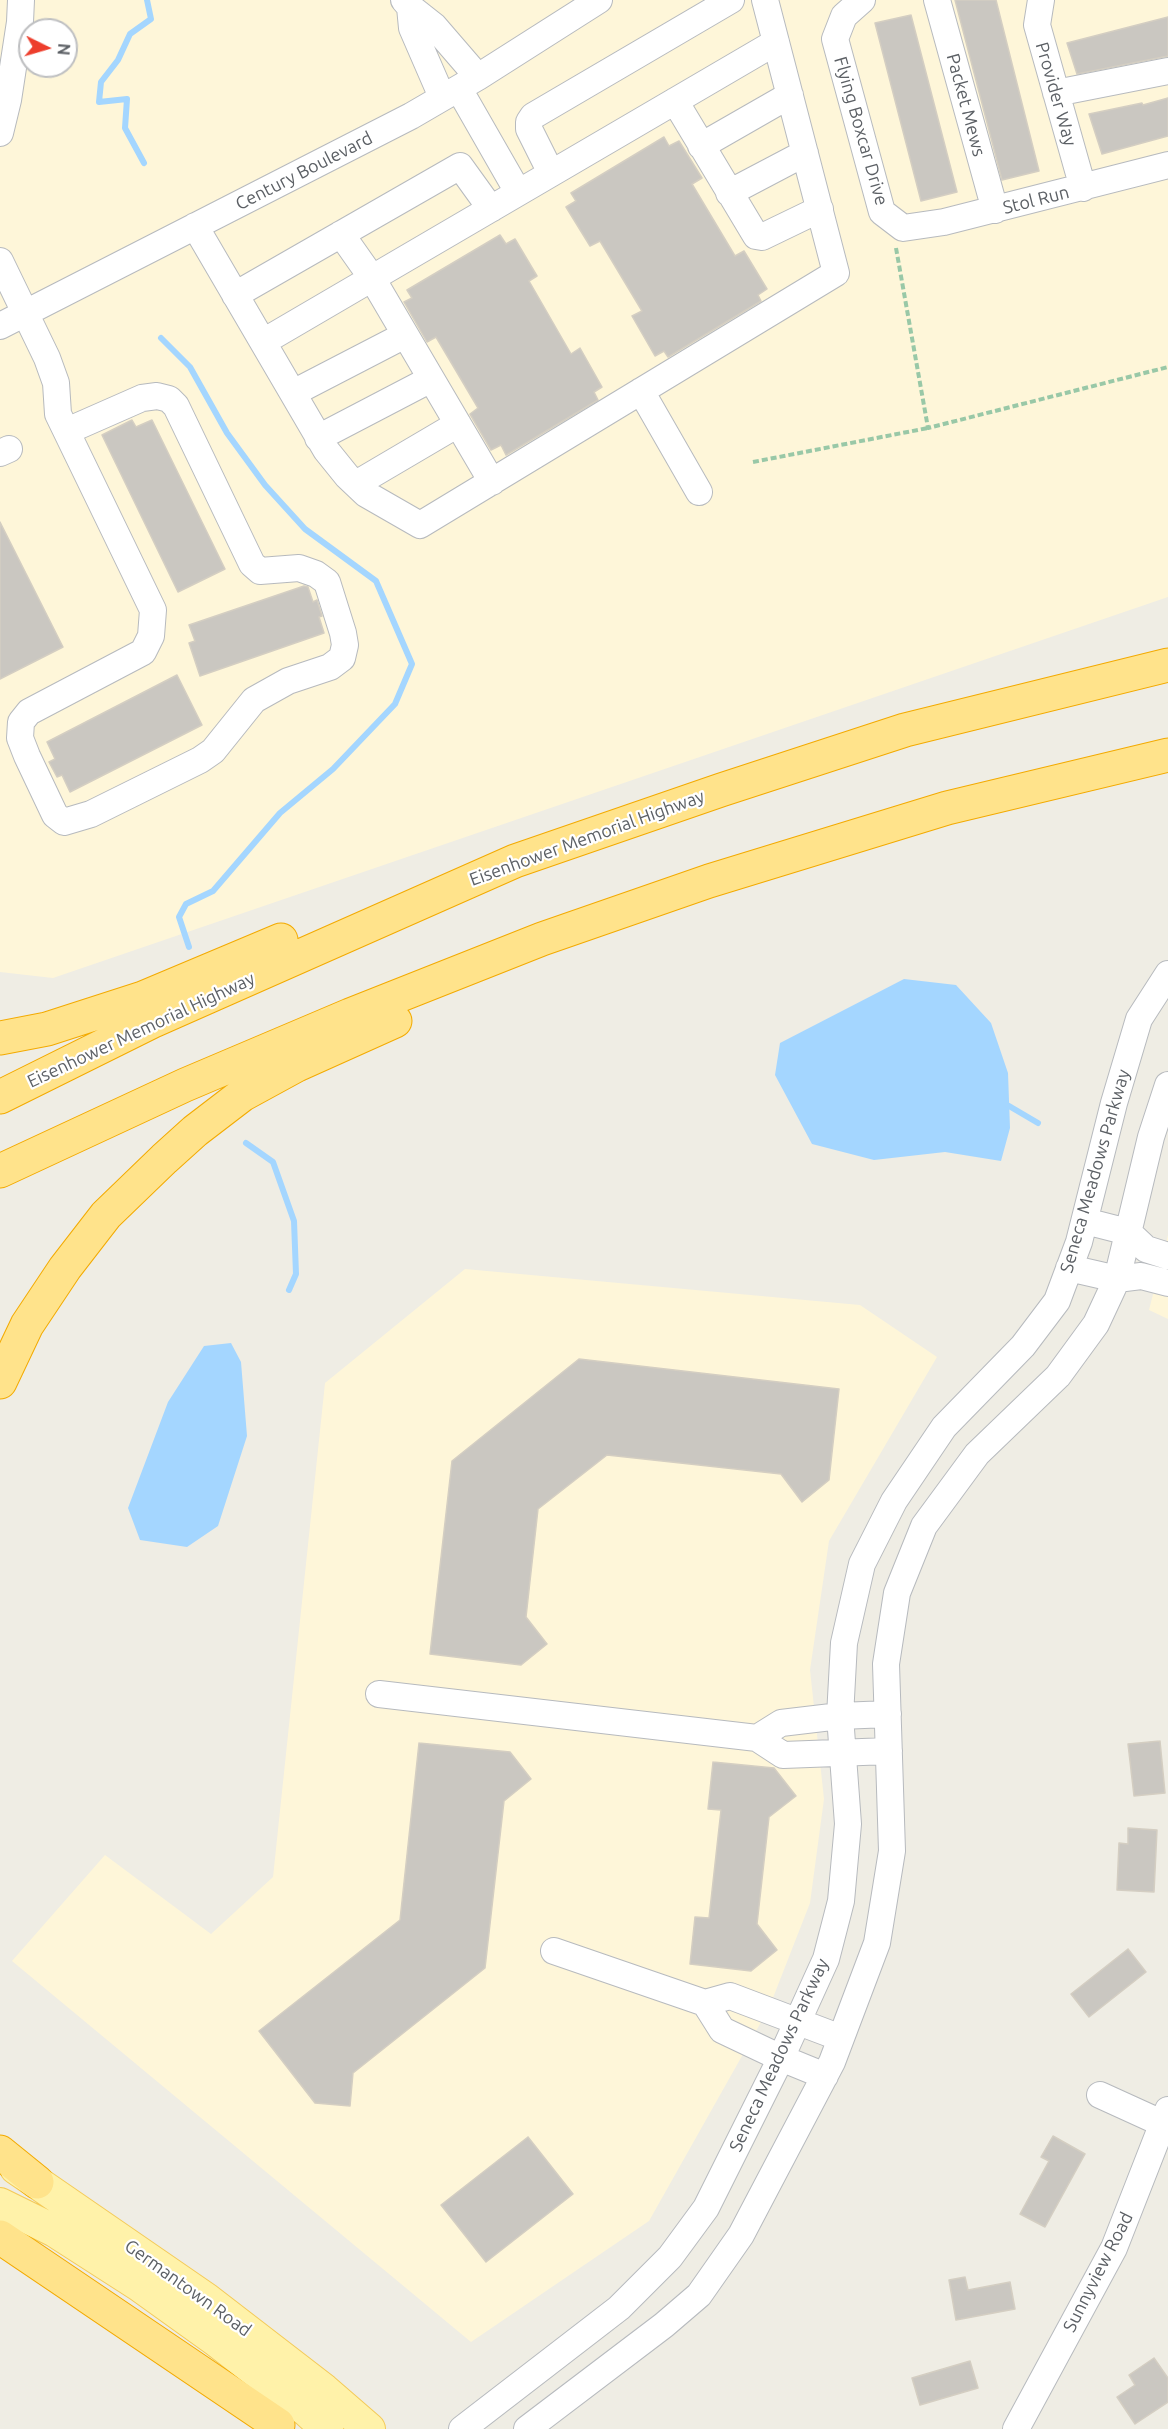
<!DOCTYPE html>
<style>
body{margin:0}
#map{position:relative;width:1168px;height:2429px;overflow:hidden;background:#efede4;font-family:Ubuntu,sans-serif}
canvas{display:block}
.north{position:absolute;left:18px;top:18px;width:60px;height:60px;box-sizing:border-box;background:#fff;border:2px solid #bebfc1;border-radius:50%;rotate:95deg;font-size:16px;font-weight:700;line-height:24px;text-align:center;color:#5c6065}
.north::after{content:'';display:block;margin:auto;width:21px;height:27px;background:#ed3e2c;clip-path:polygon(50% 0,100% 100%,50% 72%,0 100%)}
</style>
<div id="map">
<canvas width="1168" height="2429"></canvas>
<div class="north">N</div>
</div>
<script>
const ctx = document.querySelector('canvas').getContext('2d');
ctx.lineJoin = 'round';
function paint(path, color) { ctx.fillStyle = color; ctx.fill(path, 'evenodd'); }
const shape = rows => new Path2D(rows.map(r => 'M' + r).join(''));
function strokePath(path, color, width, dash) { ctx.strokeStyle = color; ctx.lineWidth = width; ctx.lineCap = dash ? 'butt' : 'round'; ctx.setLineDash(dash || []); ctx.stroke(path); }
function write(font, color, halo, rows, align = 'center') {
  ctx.font = font + ' Ubuntu,sans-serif'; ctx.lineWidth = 4.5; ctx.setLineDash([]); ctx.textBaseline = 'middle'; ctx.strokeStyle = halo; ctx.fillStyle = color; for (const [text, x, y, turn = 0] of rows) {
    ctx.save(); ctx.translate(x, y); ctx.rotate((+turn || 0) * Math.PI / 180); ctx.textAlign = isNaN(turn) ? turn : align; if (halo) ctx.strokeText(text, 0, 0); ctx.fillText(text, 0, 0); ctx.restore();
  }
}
paint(shape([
 [0,0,1168,0,1168,597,53,978,0,972],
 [30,30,66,30,66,66,30,66],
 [1168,1235,1168,1319,1149,1310],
 [465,1269,860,1305,937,1357,829,1541,810,1670,824,1799,810,1903,769,2008,649,2221,471,2342,12,1961,105,1855,211,1934,273,1877,325,1383]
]), '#fef6d9');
paint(shape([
 [904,979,956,985,991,1023,1008,1073,1010,1128,1001,1161,945,1152,874,1160,812,1144,775,1075,780,1043],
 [231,1343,241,1362,247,1436,218,1526,187,1547,140,1540,128,1508,168,1402,204,1346]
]), '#a4d6ff');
strokePath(shape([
 [144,163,125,128,127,99,99,102,101,82,118,60,130,34,151,19,147,0],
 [161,338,190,367,227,433,265,485,305,529,376,581,412,664,395,704,333,769,280,813,213,891,186,904,179,917,189,947],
 [1009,1106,1038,1123],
 [246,1143,273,1162,294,1221,296,1274,289,1290]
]), '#a4d6ff', 6);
const building = shape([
 [955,0,996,0,1039,171,1002,180,955,0],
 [911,15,957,192,921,201,875,23,911,15],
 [1168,17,1168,56,1077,74,1067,43,1168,17],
 [1168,98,1168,136,1102,154,1089,114,1142,103,1143,105,1168,98],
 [664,137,669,146,679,141,702,178,692,184,735,256,744,251,767,289,758,295,761,301,668,357,664,351,655,356,632,316,642,311,600,241,590,246,566,207,576,201,571,193,664,137],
 [500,235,506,244,515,239,537,276,529,281,571,354,580,348,602,387,594,392,598,400,506,455,501,445,491,450,470,414,478,408,436,337,427,342,404,302,412,298,407,290,500,235],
 [132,420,136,427,152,420,225,569,178,592,102,435,132,420],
 [0,522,63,647,0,679,0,522],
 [304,586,308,587,313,602,317,600,322,616,319,617,324,633,200,676,189,643,195,641,189,625,304,586],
 [177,675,202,725,70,792,62,775,57,777,49,762,55,759,47,742,177,675],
 [579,1359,839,1389,829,1480,802,1502,781,1474,607,1455,538,1509,526,1617,547,1644,521,1665,430,1654,452,1461,579,1359],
 [1160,1741,1165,1793,1134,1796,1128,1744,1160,1741],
 [419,1743,510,1752,531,1779,504,1801,485,1968,353,2073,350,2106,315,2103,259,2031,400,1920,419,1743],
 [713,1762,774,1768,796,1796,769,1817,757,1924,777,1950,751,1971,690,1964,695,1917,709,1918,721,1810,708,1809,713,1762],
 [1128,1828,1157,1830,1154,1892,1117,1890,1119,1843,1128,1844,1128,1828],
 [1128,1949,1146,1972,1089,2017,1071,1994,1128,1949],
 [1053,2136,1085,2154,1045,2227,1020,2214,1049,2161,1041,2157,1053,2136],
 [528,2137,573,2194,486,2262,441,2205,528,2137],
 [965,2277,968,2290,1010,2282,1015,2309,956,2320,949,2280,965,2277],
 [1154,2358,1168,2378,1168,2402,1135,2424,1117,2397,1135,2385,1129,2375,1154,2358],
 [970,2361,978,2388,920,2405,912,2378,970,2361]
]);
paint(building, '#cac7c1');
strokePath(building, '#d4cec2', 1.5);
const minor = shape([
 [404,0,410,7,434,26,478,77],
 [862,0,844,16,835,39,882,212,903,228,944,222,1168,165],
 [937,0,995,210],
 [1041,0,1037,25,1083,188],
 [410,7,412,28,442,97],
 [459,89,518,192],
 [1056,93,1168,71],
 [675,101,756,236,762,237,820,209],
 [0,133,8,100,20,22,21,0],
 [701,146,790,95],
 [551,173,529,129,529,122,533,116,731,0],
 [729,193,805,153],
 [195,226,326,450,347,476,366,494,420,525,836,273,765,0],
 [341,234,372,278,492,482],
 [0,261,47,358,56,383,58,414,153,610,151,636,143,652,29,712,21,722,20,738,27,756,55,815,64,822,91,814,200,760,213,751,254,700,288,681,330,667,342,658,345,645,343,633,327,582,316,574,299,568,260,571,252,564,176,406,169,399,157,396,142,398,67,431],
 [235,295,460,166,491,209],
 [0,326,411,116,478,77,599,0],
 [263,342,776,42],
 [641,391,699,492],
 [293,393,405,335],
 [318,438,431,379],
 [0,453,9,449],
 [356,484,458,424],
 [1085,1221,1128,1232,1146,1249,1168,1256],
 [1069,1268,1117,1279,1141,1276,1168,1283],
 [379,1694,757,1738,783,1755,889,1751],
 [757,1738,781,1723,840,1716,888,1714],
 [554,1951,705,2003,730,1996,841,2038],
 [705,2003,722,2030,781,2058,825,2076],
 [1100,2095,1168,2126],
 [462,2429,619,2308,670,2257,706,2208,781,2058,826,1959,841,1901,848,1824,840,1716,844,1643,862,1564,894,1501,944,1427,1023,1346,1057,1301,1079,1242,1114,1103,1139,1019,1168,974],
 [527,2429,664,2325,699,2295,741,2235,832,2062,877,1943,892,1851,886,1664,897,1593,924,1526,977,1454,1058,1376,1096,1324,1117,1279,1151,1137,1168,1085],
 [1016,2429,1114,2248,1168,2110]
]);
const major = shape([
 [16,2168,206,2299,324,2390,369,2429],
 [0,2204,55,2231,139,2285,217,2341,306,2410,327,2429]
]);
const highway = shape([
 [0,1038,47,1029,143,998,281,940],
 [0,1097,151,1022,515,861,721,790,905,730,1168,665],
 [0,1171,185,1085,350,1015,542,939,709,881,947,808,1168,755],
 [0,1382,27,1325,65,1268,106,1215,164,1159,195,1131,242,1095,297,1065,395,1021],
 [0,2152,37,2182],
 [0,2237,278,2425]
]);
strokePath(minor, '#b7babe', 28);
strokePath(major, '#f4ca58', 34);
strokePath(highway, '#f3aa00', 35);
strokePath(shape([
 [896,248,928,428,1168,367],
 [753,462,928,428]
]), '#99c8a7', 4, [6, 3]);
strokePath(minor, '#fff', 26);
strokePath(major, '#fff2a9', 32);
strokePath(highway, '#ffe38b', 33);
write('18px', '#5c6065', '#fff', [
 ["Provider Way",1056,94,74],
 ["Packet Mews",966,105,75],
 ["Flying Boxcar Drive",861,131,74],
 ["Century Boulevard",304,171,-27],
 ["Stol Run",1036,200,-14],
 ["Eisenhower Memorial Highway",587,838,-20],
 ["Eisenhower Memorial Highway",141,1030,-25],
 ["Seneca Meadows Parkway",1095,1171,-74],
 ["Seneca Meadows Parkway",779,2055,-65],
 ["Sunnyview Road",1098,2272,-63],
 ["Germantown Road",188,2288,36]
]);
</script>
